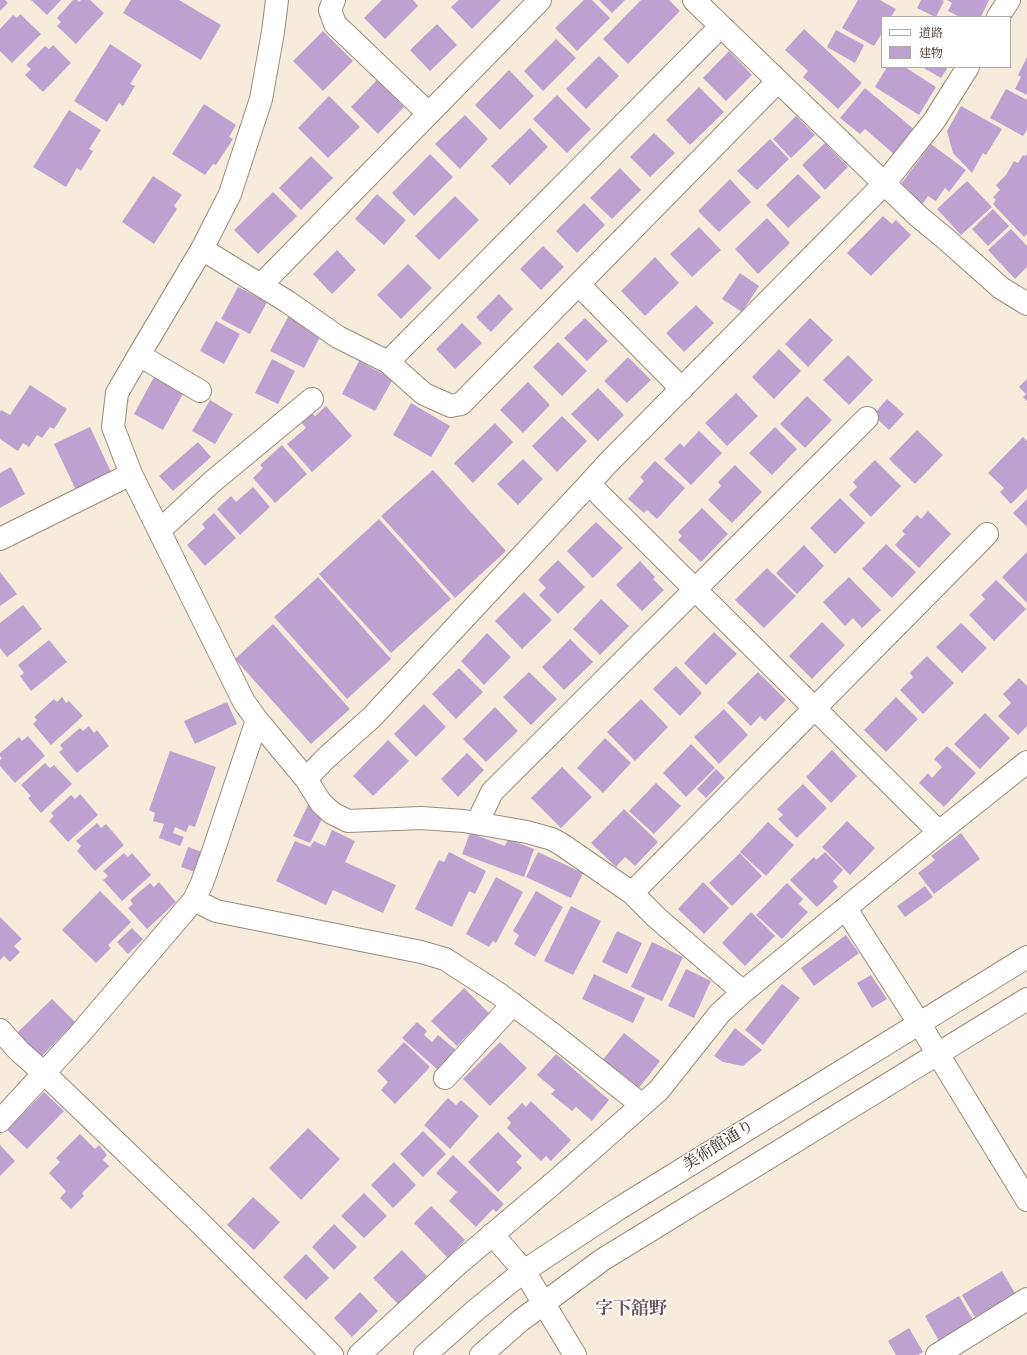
<!DOCTYPE html>
<meta charset="utf-8">
<style>
body{margin:0}
#map{position:relative;width:1027px;height:1355px;overflow:hidden;background:#f7ecdb;font-family:"Libre Bodoni","Noto Serif JP",serif}
canvas{display:block}
.legend{position:absolute;left:881px;top:16px;width:130px;height:52px;box-sizing:border-box;background:#fff;border:1px solid #b1aaa5;margin:0;padding:5px 7px;list-style:none;font-size:12px;color:#3b2a1e}
.legend li{display:flex;align-items:center;gap:8px;height:20px}
.legend b{width:20px;border:1px solid #b1aaa5}
</style>
<div id="map">
<canvas width="1027" height="1355"></canvas>
<ul class="legend">
<li><b style="height:5px;background:#fff"></b>道路</li>
<li><b style="height:11px;background:#bea1d1"></b>建物</li>
</ul>
</div>
<script>
const ctx = document.querySelector('canvas').getContext('2d');
ctx.lineJoin = 'round';
function paint(path, color) { ctx.fillStyle = color; ctx.fill(path, 'evenodd'); }
const shape = rows => new Path2D(rows.map(r => 'M' + r).join(''));
function strokePath(path, color, width, dash) { ctx.strokeStyle = color; ctx.lineWidth = width; ctx.lineCap = dash ? 'butt' : 'round'; ctx.setLineDash(dash || []); ctx.stroke(path); }
function write(font, color, halo, rows, align = 'center') {
  ctx.font = font + ' "Libre Bodoni","Noto Serif JP",serif'; ctx.lineWidth = 3; ctx.setLineDash([]); ctx.textBaseline = 'middle'; ctx.strokeStyle = halo; ctx.fillStyle = color; for (const [text, x, y, turn = 0] of rows) {
    ctx.save(); ctx.translate(x, y); ctx.rotate((+turn || 0) * Math.PI / 180); ctx.textAlign = isNaN(turn) ? turn : align; if (halo) ctx.strokeText(text, 0, 0); ctx.fillText(text, 0, 0); ctx.restore();
  }
}
paint(shape([
 [0,0,5,0,8,3,0,11],
 [31,0,61,0,47,15],
 [73,0,77,0,79,2,81,0,90,0,104,13,76,44,57,26,61,22,57,18],
 [131,0,179,0,221,25,201,60,123,13],
 [382,0,413,0,418,6,385,39,364,18],
 [459,0,501,0,472,29,451,7],
 [584,0,592,0,610,18,577,51,555,28],
 [599,0,625,0,612,13],
 [641,0,669,0,680,11,628,64,603,39],
 [858,0,880,0,896,9,891,17,882,17,882,33,874,46,842,28],
 [921,0,942,0,944,1,936,17,935,17,917,8],
 [947,0,989,0,981,17,960,17,948,11,952,3],
 [20,14,41,34,12,63,0,51,0,29,13,15,17,18],
 [437,24,457,45,430,71,410,50],
 [804,29,862,83,838,109,803,77,808,71,785,50],
 [836,30,864,45,855,63,827,47],
 [323,31,353,61,323,91,293,61],
 [556,39,576,58,543,91,524,71],
 [110,44,142,65,130,84,135,86,123,106,119,103,107,122,74,101],
 [53,45,71,63,43,92,25,75,31,69,26,65,45,46,49,49],
 [729,51,752,75,726,101,703,78],
 [599,56,619,76,586,109,566,89],
 [1027,57,1027,95,1015,89,1021,77,1018,75],
 [887,67,905,67,936,87,919,115,875,87],
 [922,67,948,67,941,78],
 [509,70,534,96,500,130,475,105],
 [377,80,404,107,378,134,351,107],
 [699,87,724,112,690,145,666,120],
 [865,88,916,131,895,155,865,129,860,134,840,118],
 [1006,89,1027,100,1027,130,1023,136,990,118],
 [557,95,591,129,567,153,533,119],
 [329,96,360,127,328,158,298,128],
 [204,104,236,125,229,137,233,139,216,165,213,164,205,175,172,154],
 [961,106,1002,129,986,155,983,153,972,173,953,153,947,131],
 [69,110,101,130,89,149,93,151,81,171,77,168,66,187,33,167],
 [465,115,488,139,460,169,435,144],
 [796,116,815,135,791,158,773,139],
 [530,128,548,147,510,185,491,166],
 [654,133,675,153,650,177,630,157],
 [770,139,789,159,757,190,737,171],
 [825,143,848,167,825,190,802,165],
 [931,144,966,170,949,192,945,188,936,201,928,196,921,206,907,195,910,191,901,184],
 [430,154,453,177,414,216,392,193],
 [1027,154,1027,234,1024,237,993,204,996,200,993,197,1000,190,996,185,1006,175,1014,161,1018,163,1023,155,1025,156],
 [311,156,333,178,301,210,279,188],
 [620,168,641,190,612,219,590,198],
 [798,174,821,197,788,228,766,205],
 [153,176,182,195,174,206,177,209,154,244,122,222],
 [730,179,751,202,719,232,698,211],
 [967,181,992,207,961,235,937,209],
 [273,192,297,216,258,254,234,230],
 [377,194,406,220,384,245,355,219],
 [455,196,479,220,439,260,415,236],
 [584,203,605,225,577,253,556,231],
 [993,209,1009,226,988,246,972,229],
 [883,216,892,224,896,220,911,235,871,276,847,253],
 [767,218,790,243,758,274,735,249],
 [699,227,721,250,692,277,670,254],
 [1011,229,1027,246,1027,267,1015,279,988,250],
 [543,246,564,267,541,290,520,269],
 [337,250,356,270,332,294,313,274],
 [655,257,679,283,645,316,621,291],
 [408,264,432,288,401,319,377,295],
 [740,273,759,286,742,312,722,299],
 [238,287,267,302,250,334,221,319],
 [499,294,513,309,491,332,476,317],
 [696,305,714,323,684,352,666,333],
 [289,315,322,333,304,368,270,351],
 [585,318,608,341,587,361,564,338],
 [810,318,833,340,808,367,785,344],
 [216,321,240,334,224,364,200,351],
 [462,323,482,343,455,369,436,349],
 [558,342,587,371,562,396,533,367],
 [779,349,801,371,774,399,752,377],
 [848,355,873,380,849,405,823,380],
 [628,357,651,380,627,403,604,381],
 [272,359,295,371,278,404,255,393],
 [359,361,393,379,375,411,342,394],
 [154,377,183,394,163,430,134,414],
 [1027,379,1027,401,1023,397,1026,394,1019,387],
 [528,382,550,405,523,433,500,410],
 [30,385,67,409,54,429,50,427,42,438,37,435,29,447,23,443,18,451,0,439,0,412,1,410,10,415],
 [598,388,624,415,598,441,571,414],
 [736,393,758,416,727,446,705,423],
 [807,396,832,420,805,448,780,424],
 [887,399,904,414,889,430,873,415],
 [210,400,233,414,215,444,192,431],
 [411,403,450,426,431,457,393,435],
 [326,406,352,436,312,472,287,444,306,428,301,422,312,413,315,416],
 [562,416,587,441,557,472,532,446],
 [495,423,513,442,473,483,454,463],
 [90,427,111,472,76,490,54,444],
 [775,427,797,449,772,475,749,453],
 [917,430,943,455,915,484,889,459],
 [699,431,722,453,691,485,664,459,680,443,684,447],
 [1023,437,1027,441,1027,488,1011,504,1000,492,1004,488,988,473],
 [198,442,211,457,173,491,159,476],
 [282,445,307,474,275,503,253,478,263,468,260,465],
 [523,459,543,479,518,505,497,484],
 [875,460,901,486,871,517,849,495,857,487,853,482],
 [655,461,685,488,657,519,647,510,644,513,628,499,644,481,640,477],
 [735,465,762,492,732,523,708,500,721,486,718,482],
 [11,467,25,494,0,508,0,473],
 [433,470,506,551,455,598,381,516],
 [253,487,270,507,240,535,217,509,231,496,236,502],
 [840,498,865,523,835,554,810,528],
 [1027,499,1027,527,1013,513],
 [702,508,728,534,701,562,678,540,682,536,678,532],
 [928,511,951,534,919,568,895,545,905,534,902,531,917,515,921,519],
 [214,513,236,538,205,566,187,545,205,528,202,524],
 [379,519,451,599,391,653,319,574],
 [596,522,623,548,593,578,567,551],
 [886,544,916,572,892,598,862,569],
 [804,545,824,566,797,594,776,573],
 [1027,552,1027,603,1002,577],
 [558,560,585,587,558,614,539,595,546,588,538,580],
 [640,561,655,577,653,579,664,590,642,611,616,585],
 [767,568,796,596,764,628,735,600],
 [0,572,17,594,0,606],
 [318,577,391,659,347,699,274,617],
 [849,577,881,610,862,628,853,618,845,626,823,602],
 [996,580,1026,609,994,641,969,615,985,599,981,595],
 [524,592,552,620,522,649,495,621],
 [601,599,629,626,600,655,573,629],
 [23,605,42,629,7,657,0,648,0,623],
 [822,622,845,645,812,679,789,656],
 [961,623,987,648,962,673,936,647],
 [273,624,350,709,311,744,235,659],
 [714,632,737,654,706,685,684,663],
 [487,633,511,657,484,685,461,661],
 [570,639,593,662,564,690,542,667],
 [49,640,67,662,31,691,20,676,24,673,18,665],
 [927,656,954,683,923,714,900,690,913,677,910,673],
 [676,666,702,693,680,716,653,689],
 [459,668,483,692,456,719,432,694],
 [529,672,557,699,531,725,503,697],
 [758,672,786,700,765,721,760,716,751,726,727,703],
 [1019,678,1027,686,1027,726,1018,735,998,716,1011,703,1003,694],
 [62,697,66,703,69,701,83,716,51,745,33,724,37,720,34,717,54,699,57,702],
 [896,697,918,719,886,752,864,730],
 [641,699,668,727,635,761,607,732],
 [227,702,237,724,195,744,184,721],
 [424,704,446,727,416,757,394,734],
 [495,707,518,731,486,762,463,739],
 [724,709,748,735,719,764,694,737],
 [985,713,1010,738,980,769,954,744],
 [89,726,94,733,97,730,109,746,77,773,59,752,63,749,60,745,80,728,83,731],
 [28,736,45,756,15,783,0,766,0,760,2,758,0,756,0,753,19,737,22,741],
 [605,738,631,763,603,793,577,768],
 [388,740,409,761,373,796,353,776],
 [691,744,715,768,686,797,663,773],
 [947,746,976,773,944,807,919,783,928,773,932,778,942,767,934,759],
 [832,750,857,776,831,803,806,777],
 [170,751,216,767,195,827,189,825,186,832,175,827,173,833,184,837,180,846,159,838,164,824,153,821,155,813,149,810],
 [467,753,484,770,458,797,441,779],
 [45,763,50,768,54,765,72,784,41,813,28,798,31,796,21,785],
 [562,767,592,797,561,828,531,798],
 [716,769,725,778,706,798,697,789],
 [656,783,681,806,654,834,629,811],
 [803,784,827,808,797,838,778,819,783,815,777,809],
 [80,794,98,815,68,842,49,821,54,816,51,813,71,795,75,799],
 [308,805,325,813,310,843,293,836],
 [624,809,658,842,635,866,625,857,616,867,591,843],
 [847,821,875,848,850,875,822,847],
 [768,822,794,845,766,876,740,852],
 [97,823,101,828,106,824,124,845,95,871,77,851,81,846,76,841],
 [332,830,355,841,345,862,396,885,383,913,333,890,326,905,276,881,295,841,310,847,314,841,325,846],
 [470,833,505,846,508,839,534,849,524,877,462,854],
 [961,833,980,859,934,894,918,873,935,860,931,856],
 [188,847,202,852,195,872,181,867],
 [449,852,486,871,475,894,469,891,452,927,415,909,439,860,444,862],
 [538,852,583,873,571,898,526,877],
 [825,852,843,870,833,881,838,887,817,907,790,880,814,857,816,860],
 [124,853,128,857,132,853,151,875,122,901,103,880,108,876,103,871],
 [740,853,762,876,732,906,709,883],
 [496,877,523,892,496,943,493,941,489,947,466,934],
 [159,882,176,902,147,929,128,908,133,904,130,900,150,883,154,887],
 [703,882,729,908,704,934,678,909],
 [787,883,803,899,799,904,808,912,782,939,756,915],
 [925,886,933,897,905,917,897,906],
 [100,891,131,922,108,945,111,948,96,963,62,930],
 [536,891,563,907,535,957,514,944,519,935,513,931],
 [571,906,601,921,573,975,544,961],
 [751,912,775,936,745,966,722,943],
 [0,917,22,939,14,946,20,952,10,962,4,956,0,960],
 [132,928,143,939,128,954,117,942],
 [617,931,642,943,627,974,602,962],
 [846,935,859,953,814,986,801,968],
 [652,942,683,957,662,1001,631,987],
 [686,969,711,981,694,1018,668,1006],
 [594,974,645,998,633,1023,582,999],
 [871,975,887,999,872,1008,857,983],
 [782,984,800,998,763,1045,745,1030],
 [464,988,489,1013,457,1046,431,1021],
 [52,999,75,1022,41,1057,17,1033],
 [417,1022,427,1031,424,1035,432,1042,438,1035,456,1050,438,1070,402,1038],
 [735,1028,762,1050,743,1066,723,1062,714,1056],
 [624,1033,660,1061,638,1089,602,1061],
 [404,1042,430,1067,395,1104,381,1090,388,1082,377,1071],
 [500,1042,527,1068,490,1106,463,1079],
 [556,1054,609,1100,592,1121,576,1107,572,1111,551,1094,555,1090,537,1075],
 [44,1092,64,1111,27,1149,7,1130],
 [448,1098,456,1105,461,1100,479,1116,450,1149,424,1125],
 [531,1101,571,1140,551,1161,546,1156,541,1161,507,1128,511,1123,507,1118,522,1103,526,1107],
 [308,1128,340,1159,301,1200,269,1168],
 [423,1131,446,1154,423,1177,400,1154],
 [498,1132,522,1156,516,1162,522,1168,498,1192,468,1162],
 [80,1134,95,1149,99,1145,107,1155,103,1160,109,1166,82,1193,84,1196,71,1209,60,1198,66,1191,49,1173,60,1162,56,1158],
 [0,1145,15,1161,0,1176],
 [453,1155,504,1204,496,1212,493,1209,476,1227,449,1201,457,1192,436,1173],
 [394,1162,416,1185,393,1208,371,1185],
 [364,1193,387,1216,364,1238,341,1216],
 [253,1197,280,1222,254,1250,227,1225],
 [431,1206,465,1240,448,1258,414,1223],
 [334,1224,357,1247,334,1270,312,1247],
 [402,1250,427,1276,398,1304,373,1278],
 [306,1254,329,1278,306,1300,283,1277],
 [1002,1271,1015,1293,975,1317,962,1295],
 [360,1292,378,1311,352,1337,334,1318],
 [959,1296,973,1320,939,1341,925,1316],
 [909,1328,923,1352,918,1355,896,1355,888,1341]
]), '#bea1d1');
const street = shape([
 [277,0,273,32,261,99,230,194,202,249,139,355,117,393,113,427,131,474,244,702,257,720,306,779,321,803,332,813,348,821,421,818,464,821,527,832,552,839,561,844,632,893,657,918,743,992],
 [334,0,330,10,335,24,428,113],
 [694,0,918,216,947,240,1001,288,1027,304],
 [998,17,1009,0],
 [202,249,288,302,338,337,388,362,424,394,451,406,461,404,778,81],
 [261,285,540,0],
 [579,285,682,389],
 [139,355,200,391],
 [388,362,721,26],
 [589,484,939,832],
 [159,531,212,482,312,399],
 [0,539,131,474],
 [306,779,325,759,372,717,589,484,607,464,884,184,934,121,968,67],
 [480,824,481,815,492,792,867,418],
 [632,893,987,534],
 [194,900,216,911,421,952,445,959,499,994,551,1033,642,1105],
 [846,909,919,1023,1027,1200],
 [0,1030,19,1051,44,1073,198,1221,332,1355],
 [445,1078,513,1004],
 [0,1121,78,1036,194,900,202,883,214,849,257,720],
 [492,1234,524,1271,575,1355],
 [359,1355,459,1263,557,1180,659,1090,720,1013,743,992,939,832,1027,762],
 [937,1355,1027,1299]
]);
const secondary = shape([
 [425,1355,477,1309,524,1271,618,1209,1027,957],
 [481,1355,520,1321,602,1260,1027,999]
]);
strokePath(street, '#998b7c', 24);
strokePath(secondary, '#998b7c', 24);
strokePath(street, '#fff', 22);
strokePath(secondary, '#fff', 22);
write('16px', '#3b2a1e', '#fff', [
 ["美術館通り",719,1146,-32]
]);
write('bold 18px', '#69545d', '#fff', [
 ["字下舘野",631,1310]
]);
</script>
